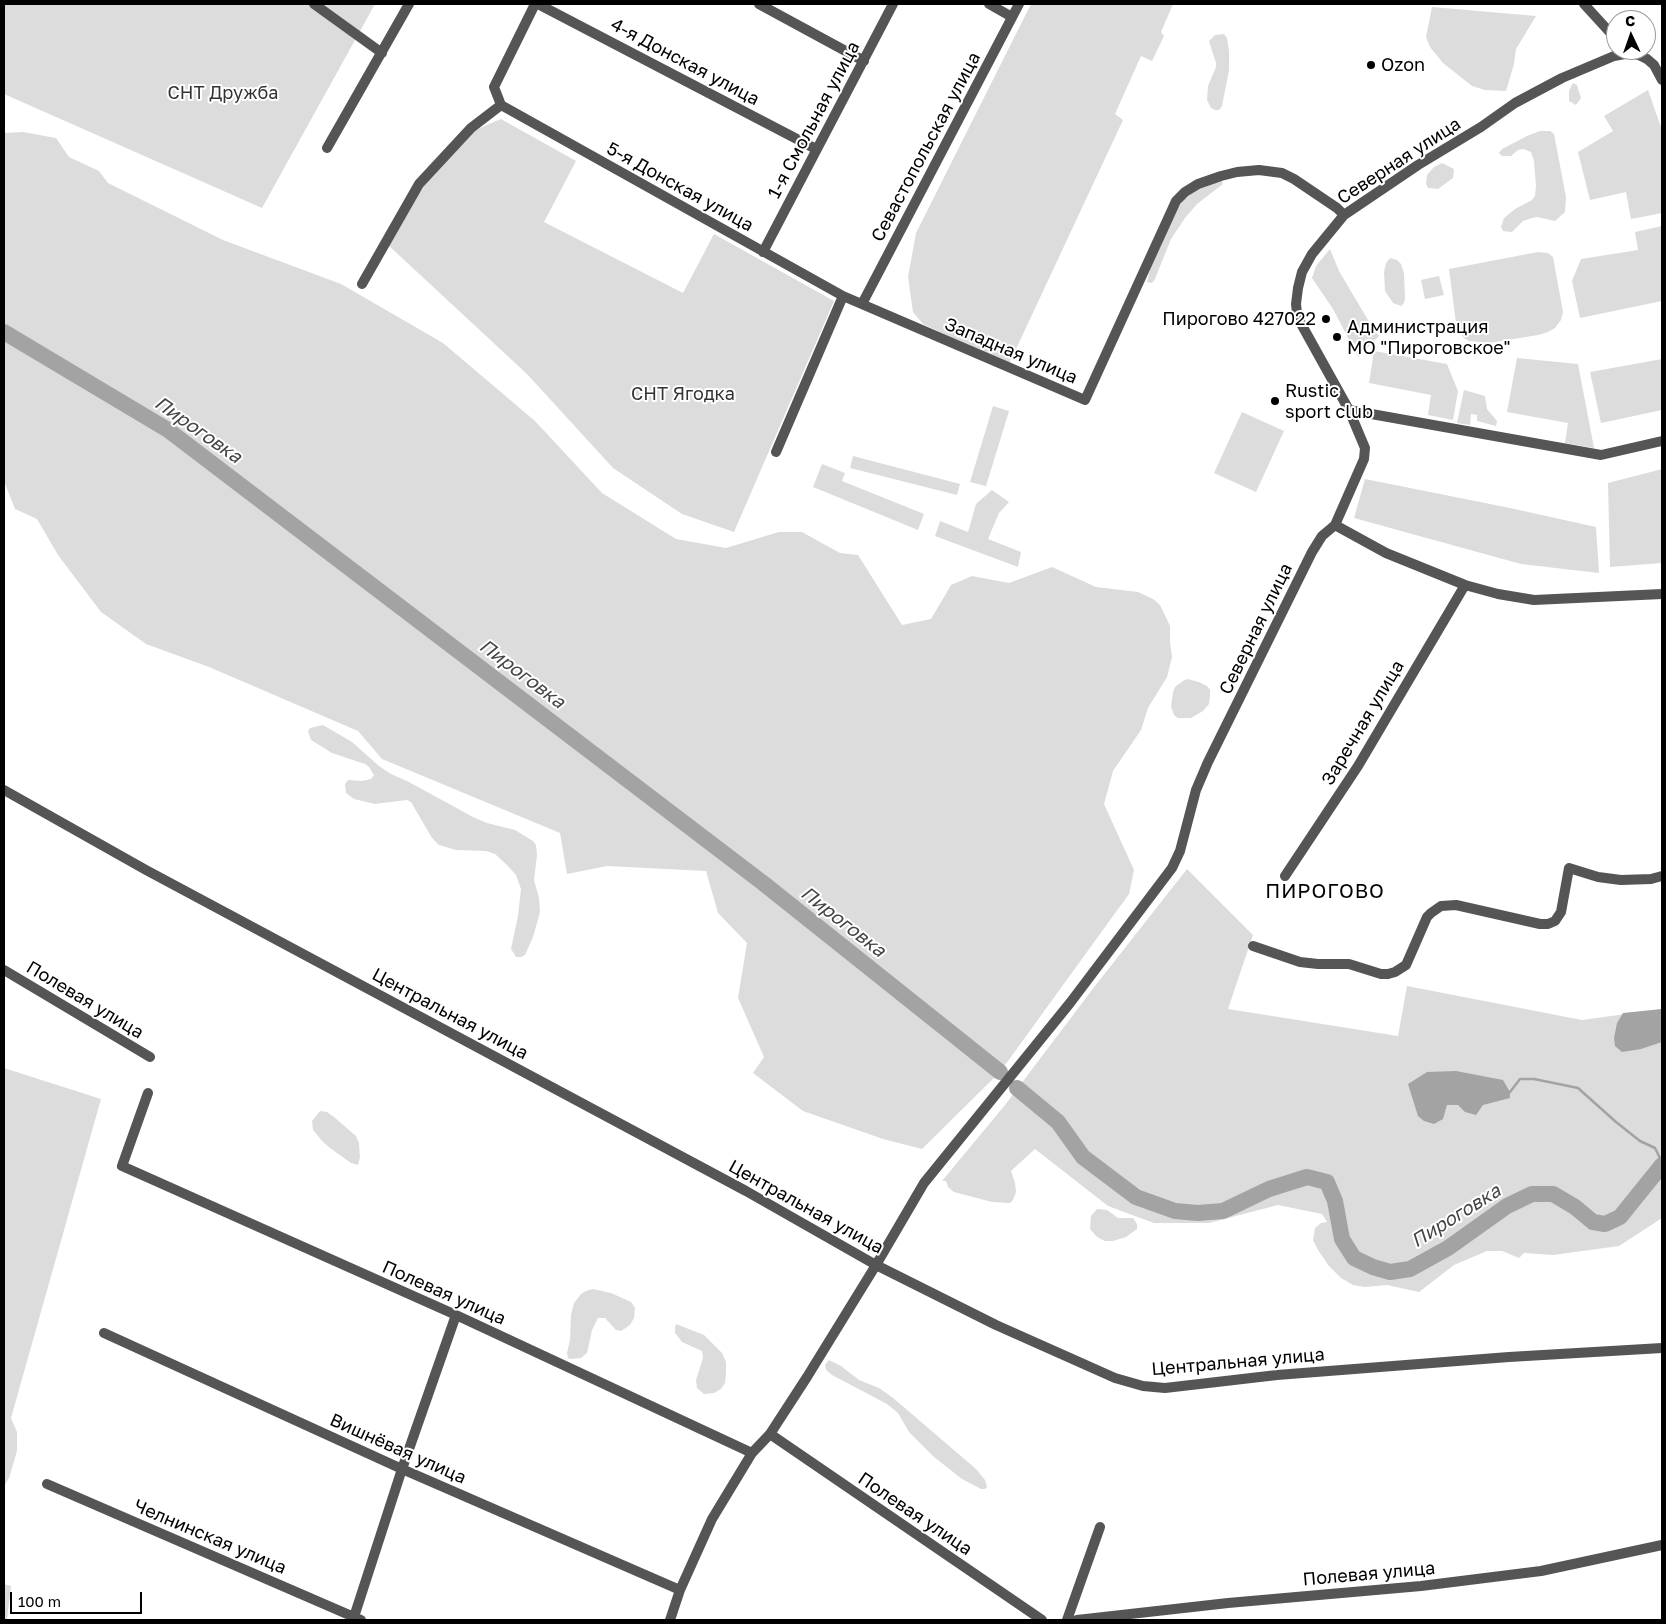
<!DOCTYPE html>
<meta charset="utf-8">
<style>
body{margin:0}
#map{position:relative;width:1666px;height:1624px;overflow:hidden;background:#fff;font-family:"Golos Text",sans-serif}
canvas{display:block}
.frame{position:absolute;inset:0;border:5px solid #000;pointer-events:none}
.north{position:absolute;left:1606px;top:10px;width:50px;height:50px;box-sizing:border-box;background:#fff;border:1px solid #999;border-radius:50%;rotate:357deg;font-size:14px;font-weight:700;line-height:20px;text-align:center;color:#000}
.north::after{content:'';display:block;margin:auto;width:18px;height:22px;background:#000;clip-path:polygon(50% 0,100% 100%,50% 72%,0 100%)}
.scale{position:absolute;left:10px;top:1592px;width:132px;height:22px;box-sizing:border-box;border:2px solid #000;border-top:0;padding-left:6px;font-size:15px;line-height:18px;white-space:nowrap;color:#000;-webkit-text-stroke:4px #fff;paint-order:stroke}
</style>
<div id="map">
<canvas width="1666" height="1624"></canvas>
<div class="frame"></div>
<div class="north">С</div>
<div class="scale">100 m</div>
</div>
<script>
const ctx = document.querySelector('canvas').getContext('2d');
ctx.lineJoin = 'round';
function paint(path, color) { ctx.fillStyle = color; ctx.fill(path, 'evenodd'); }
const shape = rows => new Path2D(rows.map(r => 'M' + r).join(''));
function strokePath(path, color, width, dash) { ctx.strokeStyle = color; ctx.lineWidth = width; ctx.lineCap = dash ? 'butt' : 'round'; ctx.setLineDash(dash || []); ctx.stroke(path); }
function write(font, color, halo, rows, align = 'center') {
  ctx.font = font + ' "Golos Text",sans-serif'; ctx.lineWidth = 4; ctx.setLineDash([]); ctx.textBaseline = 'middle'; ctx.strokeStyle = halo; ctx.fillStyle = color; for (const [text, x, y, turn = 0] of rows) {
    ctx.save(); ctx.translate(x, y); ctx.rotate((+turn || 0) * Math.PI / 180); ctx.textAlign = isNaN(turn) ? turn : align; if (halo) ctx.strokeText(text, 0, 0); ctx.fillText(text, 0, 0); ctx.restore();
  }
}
paint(shape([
 [4,4,375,4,262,208,4,94],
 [1031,4,1173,4,1161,32,1164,36,1152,61,1141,56,1115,114,1123,120,1009,364,923,324,913,312,908,277,916,233],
 [1432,7,1536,16,1516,49,1514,64,1506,91,1485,90,1472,86,1443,63,1430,47,1426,37],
 [1224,34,1227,38,1229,51,1229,70,1222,106,1219,110,1215,110,1211,108,1207,100,1208,86,1216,67,1216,63,1209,41,1215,35],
 [1573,83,1577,85,1581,98,1576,105,1569,101,1569,91],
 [1648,90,1662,130,1662,213,1631,219,1626,192,1590,200,1578,152,1613,131,1604,116],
 [501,119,576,161,544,222,683,293,714,234,834,301,734,532,682,514,613,468,527,374,388,245,426,182,473,131],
 [1540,131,1550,131,1554,134,1566,197,1565,212,1555,221,1537,217,1532,218,1523,221,1512,232,1503,231,1501,227,1504,218,1515,209,1532,200,1535,196,1536,186,1534,161,1531,152,1523,149,1518,150,1511,156,1502,156,1499,153,1502,149,1527,136],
 [23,132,56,138,69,157,99,171,108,183,223,240,341,284,443,343,535,421,602,493,676,539,726,548,779,532,802,532,840,553,858,555,902,625,931,619,951,585,972,576,1009,583,1052,567,1096,587,1138,592,1153,599,1160,605,1170,626,1170,642,1172,657,1167,677,1148,708,1141,730,1113,771,1104,804,1134,870,1129,894,1000,1072,922,1149,883,1139,803,1111,753,1073,764,1057,738,998,747,943,718,913,706,871,607,866,567,874,560,833,382,759,358,731,209,667,146,644,101,612,58,555,37,519,15,509,4,481,4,133],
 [1442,163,1454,169,1453,178,1438,189,1428,188,1426,184,1427,175,1434,167],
 [1221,180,1223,184,1197,204,1185,218,1171,239,1155,279,1152,283,1147,282,1152,261,1179,206,1185,199,1208,181],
 [1662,226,1662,301,1580,318,1572,281,1581,259,1638,250,1635,232],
 [1330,249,1339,271,1368,320,1379,336,1358,357,1333,309,1312,278,1316,266],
 [1538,252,1548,253,1553,257,1563,312,1561,320,1555,328,1548,332,1538,335,1489,343,1469,341,1464,338,1459,332,1456,323,1449,269],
 [1390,258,1397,260,1401,264,1404,273,1405,298,1404,303,1401,306,1393,303,1385,291,1384,272,1386,263],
 [1439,276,1444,295,1425,299,1421,280],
 [1374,351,1447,364,1458,391,1453,420,1428,415,1431,395,1369,383],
 [1517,358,1578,364,1594,448,1565,443,1568,423,1507,412],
 [1662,359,1662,410,1601,423,1590,372],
 [1464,390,1485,396,1487,409,1497,421,1496,426,1477,421,1477,415,1471,414,1470,425,1457,423],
 [993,406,1009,411,986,486,970,482],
 [1242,412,1284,431,1256,492,1214,473],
 [853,456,960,484,957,495,850,468],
 [822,464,845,473,842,481,924,514,918,530,813,487],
 [1662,469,1662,563,1610,567,1608,483],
 [1365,479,1510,508,1596,527,1599,573,1521,564,1354,518],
 [992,490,1009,502,999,513,988,539,1021,552,1018,567,935,536,940,521,968,532,976,504],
 [1187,679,1199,682,1207,686,1210,690,1210,695,1209,704,1203,711,1191,718,1178,718,1174,715,1171,706,1173,692,1175,687,1183,681],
 [323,725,352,742,379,766,391,774,407,781,473,817,487,823,515,830,533,841,536,845,537,855,534,880,539,898,540,912,533,937,525,955,521,957,516,957,511,949,518,916,521,889,516,875,506,864,495,854,486,851,456,850,439,845,432,838,411,802,407,800,375,804,354,799,346,793,345,784,348,780,362,781,371,779,374,775,369,767,365,764,332,753,311,740,308,731,310,728],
 [1187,869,1253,935,1228,1009,1398,1036,1407,986,1582,1020,1662,1009,1662,1218,1619,1246,1553,1255,1524,1253,1519,1258,1502,1251,1487,1251,1454,1265,1419,1292,1387,1285,1365,1287,1353,1285,1341,1278,1329,1266,1318,1250,1313,1240,1315,1228,1321,1223,1327,1222,1322,1214,1278,1205,1209,1223,1154,1223,1108,1206,1035,1149,1011,1171,1015,1183,1016,1192,1013,1200,1010,1203,992,1202,954,1192,948,1187,946,1181,942,1181,1005,1105,1095,986],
 [4,1068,101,1099,11,1418,17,1432,17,1451,9,1478,4,1486],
 [320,1111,327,1112,334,1117,356,1136,359,1143,360,1157,358,1165,351,1163,330,1148,322,1141,313,1130,312,1121],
 [1097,1209,1107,1210,1118,1218,1133,1218,1137,1224,1137,1229,1126,1237,1113,1241,1105,1241,1097,1237,1090,1229,1091,1216],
 [593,1289,611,1293,631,1302,635,1308,634,1318,630,1325,621,1331,616,1330,605,1318,598,1318,592,1330,587,1353,581,1358,570,1359,568,1358,567,1353,570,1340,571,1315,574,1303,581,1294,586,1291],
 [676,1324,704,1335,722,1353,726,1362,726,1374,725,1383,721,1389,714,1393,704,1394,697,1388,696,1380,703,1358,702,1351,682,1342,675,1333,675,1328],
 [829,1360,841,1366,859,1380,879,1388,892,1397,976,1469,985,1480,987,1487,985,1489,981,1489,962,1479,934,1457,909,1432,898,1413,887,1404,832,1375,826,1370,825,1365],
 [4,1584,11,1586,7,1620,4,1620]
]), '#dcdcdc');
paint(shape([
 [1662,1009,1662,1042,1641,1049,1622,1052,1615,1046,1614,1038,1617,1023,1623,1013],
 [1456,1071,1503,1080,1510,1092,1510,1098,1483,1105,1476,1115,1465,1112,1458,1105,1447,1105,1443,1119,1434,1124,1424,1121,1418,1116,1408,1084,1427,1072]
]), '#a3a3a3');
strokePath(shape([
 [1510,1092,1520,1079,1534,1079,1578,1088,1616,1122,1640,1141,1655,1148,1660,1158,1662,1159]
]), '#a3a3a3', 2.5);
strokePath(shape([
 [4,332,168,430,763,883,1000,1072],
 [1017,1088,1058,1122,1083,1157,1136,1197,1175,1211,1198,1213,1223,1211,1269,1189,1307,1177,1327,1182,1335,1201,1342,1239,1354,1258,1373,1267,1390,1272,1410,1269,1448,1248,1507,1206,1532,1194,1553,1194,1575,1207,1593,1222,1605,1224,1620,1217,1662,1165]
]), '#a3a3a3', 16);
strokePath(shape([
 [314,4,382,53],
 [538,4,816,149],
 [759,4,864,61],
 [989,4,1012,17],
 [1584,4,1616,39],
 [501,105,843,296],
 [327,148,409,4],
 [763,252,893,4],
 [362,284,419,184,471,128,501,105,494,87,535,4],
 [862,304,1019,4],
 [1349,410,1601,455,1662,441],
 [776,452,843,296,1085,400,1176,201,1185,192,1198,184,1221,176,1237,172,1259,170,1282,173,1294,179,1337,208,1344,215],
 [1335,525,1386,553,1465,585,1498,594,1534,600,1662,594],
 [4,790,146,870,746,1191,876,1265,996,1325,1115,1378,1143,1386,1165,1388,1277,1375,1509,1357,1662,1348],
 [1285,876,1358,766,1465,585],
 [1253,946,1300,962,1318,964,1349,964,1381,974,1388,974,1395,972,1406,965,1427,917,1431,913,1441,906,1456,905,1540,924,1548,924,1555,921,1561,912,1569,868,1598,877,1621,880,1651,879,1662,876],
 [4,970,150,1057],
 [148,1093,122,1166,456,1315,752,1453],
 [104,1333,402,1469,680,1590],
 [770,1434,1042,1620],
 [47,1484,361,1620],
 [353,1620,402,1469,456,1315],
 [670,1620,680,1590,712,1519,752,1453,770,1434,807,1377,876,1265,924,1183,1070,1003,1172,868,1180,851,1196,790,1208,762,1312,552,1322,536,1335,525,1364,459,1365,448,1349,410,1299,320,1297,313,1296,304,1298,288,1302,272,1312,254,1344,215,1418,165,1481,127,1515,103,1562,78,1614,56,1630,53,1639,55,1647,59,1654,65,1662,80],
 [1067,1620,1100,1527],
 [1077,1620,1228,1603,1421,1586,1541,1571,1662,1545]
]), '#555', 10);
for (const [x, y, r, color] of [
 [1371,65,5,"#000"],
 [1326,319,5,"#000"],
 [1337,337,5,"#000"],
 [1275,401,5,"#000"]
]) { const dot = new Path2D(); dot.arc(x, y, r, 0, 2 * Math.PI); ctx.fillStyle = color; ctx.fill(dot); strokePath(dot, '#fff', 2); }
write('18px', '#000', '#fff', [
 ["4-я Донская улица",685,62,28],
 ["1-я Смольная улица",814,120,-62],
 ["Севастопольская улица",926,147,-62],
 ["Северная улица",1399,161,-33],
 ["5-я Донская улица",680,187,29],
 ["Западная улица",1011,351,23],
 ["Северная улица",1256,629,-64],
 ["Заречная улица",1363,723,-59],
 ["Полевая улица",85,1000,31],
 ["Центральная улица",450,1014,28],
 ["Центральная улица",806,1207,29],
 ["Полевая улица",444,1293,24],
 ["Центральная улица",1238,1362,-5],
 ["Вишнёвая улица",398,1449,24],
 ["Полевая улица",915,1514,34],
 ["Челнинская улица",210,1537,23],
 ["Полевая улица",1369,1574,-5]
]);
write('18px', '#000', '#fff', [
 ["Ozon",1381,65],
 ["Пирогово 427022",1316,319,"right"],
 ["Администрация",1347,327],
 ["МО \"Пироговское\"",1347,348],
 ["Rustic",1285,391],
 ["sport club",1285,412]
], 'left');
write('18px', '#333', '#fff', [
 ["СНТ Дружба",223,93],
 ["СНТ Ягодка",683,394]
]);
write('italic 19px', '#444', '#fff', [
 ["Пироговка",198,430,35],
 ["Пироговка",522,674,37],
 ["Пироговка",843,922,38],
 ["Пироговка",1456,1216,-32]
]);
ctx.letterSpacing = '1px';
write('20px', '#000', '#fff', [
 ["ПИРОГОВО",1325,892]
]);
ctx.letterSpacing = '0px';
</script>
